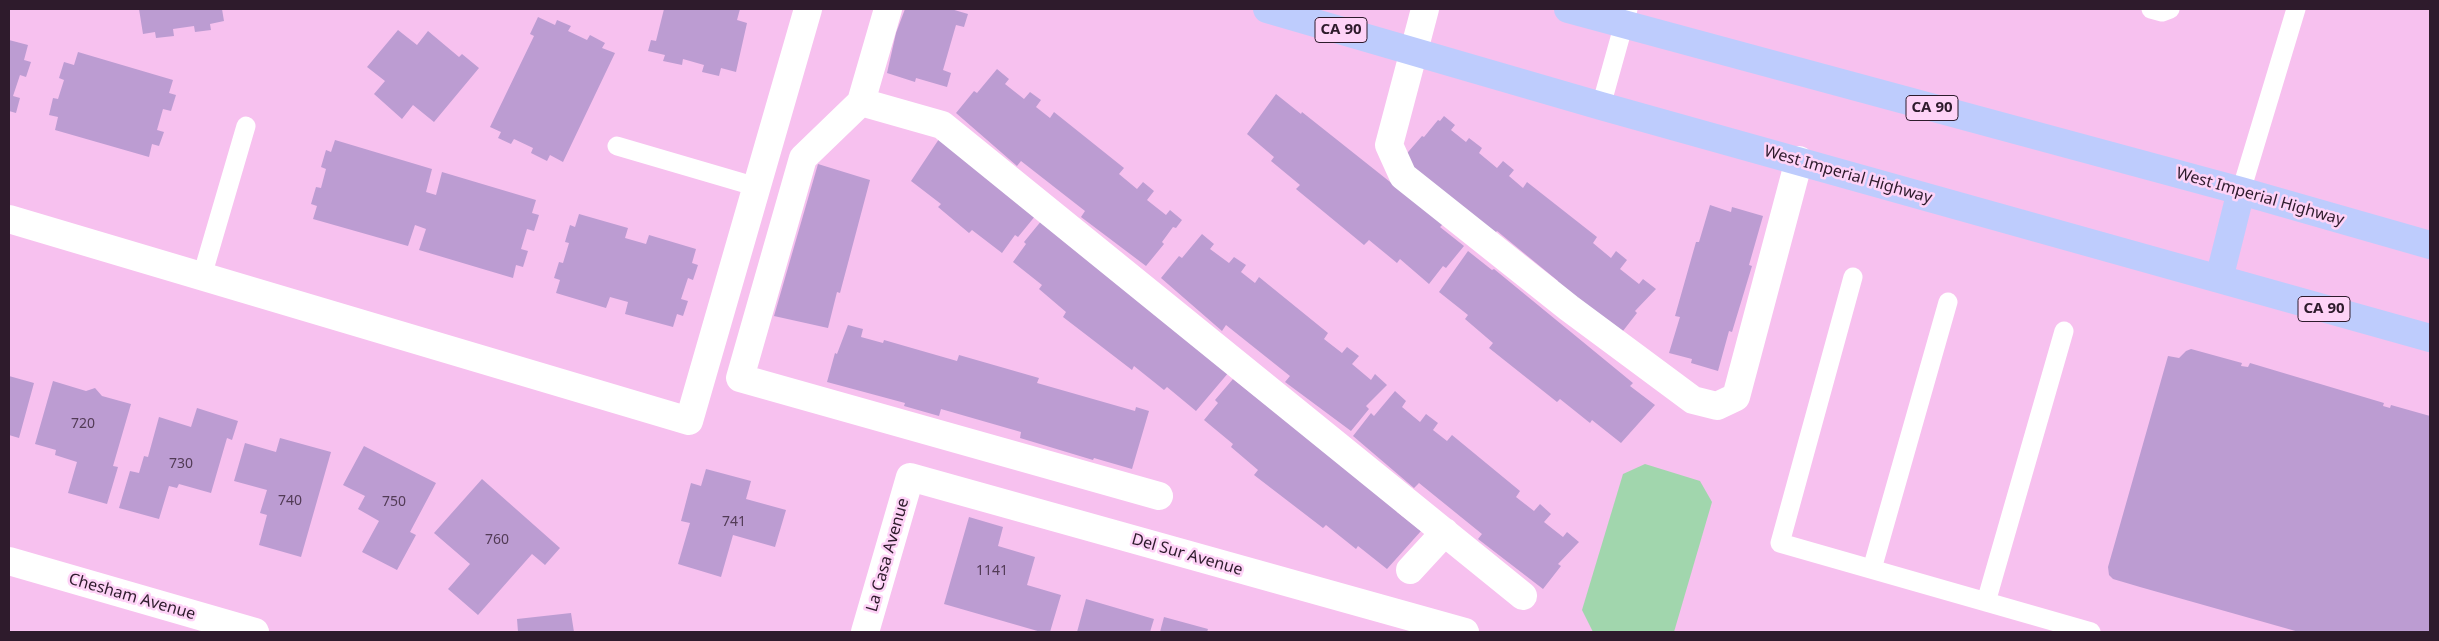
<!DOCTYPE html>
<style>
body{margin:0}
#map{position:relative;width:2439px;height:641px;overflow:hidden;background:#f7c1ef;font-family:"Noto Sans",sans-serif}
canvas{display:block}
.frame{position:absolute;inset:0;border:10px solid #2e1b2c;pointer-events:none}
</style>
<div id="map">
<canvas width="2439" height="641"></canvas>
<div class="frame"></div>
</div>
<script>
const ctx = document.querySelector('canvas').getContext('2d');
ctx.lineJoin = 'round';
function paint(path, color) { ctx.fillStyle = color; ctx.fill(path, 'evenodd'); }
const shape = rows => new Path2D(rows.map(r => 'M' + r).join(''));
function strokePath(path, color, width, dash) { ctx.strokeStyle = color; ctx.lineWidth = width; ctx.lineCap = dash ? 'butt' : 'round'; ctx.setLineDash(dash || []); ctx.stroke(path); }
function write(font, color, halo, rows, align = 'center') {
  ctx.font = font + ' "Noto Sans",sans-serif'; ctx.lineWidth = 5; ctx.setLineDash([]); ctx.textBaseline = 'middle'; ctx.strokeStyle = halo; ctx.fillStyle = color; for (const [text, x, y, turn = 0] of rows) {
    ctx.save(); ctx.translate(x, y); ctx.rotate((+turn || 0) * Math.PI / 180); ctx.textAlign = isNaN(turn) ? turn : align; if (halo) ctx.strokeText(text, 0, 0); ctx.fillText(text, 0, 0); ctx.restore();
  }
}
paint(shape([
 [1645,464,1700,481,1712,502,1674,632,1593,632,1582,610,1623,474]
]), '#a1d6ad');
paint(shape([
 [139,9,222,9,224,21,210,24,211,30,195,32,194,26,173,29,174,36,156,38,155,32,143,34],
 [664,9,740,9,737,20,747,23,736,72,721,68,719,76,702,72,704,65,683,59,682,65,663,61,665,55,648,51,651,40,656,41],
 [905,9,951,9,968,14,964,27,956,25,943,70,951,73,947,87,916,78,915,82,887,73,896,33],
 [538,17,555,25,557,20,571,26,568,31,587,40,590,35,605,43,602,48,615,53,563,162,550,155,547,161,531,153,533,148,514,139,511,144,498,138,501,132,490,127,534,36,530,34],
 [398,30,417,45,428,31,459,57,462,54,479,68,434,122,413,105,402,119,374,94,385,81,367,67],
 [9,40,28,45,24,60,31,62,26,77,20,75,13,96,20,98,16,113,9,111],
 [78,52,173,80,169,93,176,95,171,111,163,109,157,130,164,132,159,146,152,144,149,157,55,130,58,117,49,115,53,98,58,99,64,80,59,78,64,62,74,65],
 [997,69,1009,79,1005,84,1024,99,1030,92,1041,100,1036,107,1050,118,1054,112,1124,168,1119,174,1137,189,1143,182,1154,191,1147,200,1166,215,1170,210,1182,220,1176,228,1173,227,1162,242,1164,244,1146,266,1081,217,1085,211,1021,161,1017,166,956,113,974,91,977,93],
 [1276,94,1301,114,1302,112,1443,224,1440,227,1464,246,1446,268,1443,266,1429,284,1400,259,1397,263,1369,240,1364,245,1296,189,1300,185,1271,161,1274,157,1247,134],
 [1444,116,1455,125,1451,130,1466,142,1469,138,1482,148,1479,153,1497,168,1503,161,1514,170,1509,176,1523,188,1527,182,1597,237,1593,243,1611,258,1616,251,1627,260,1620,269,1639,284,1643,279,1656,289,1635,311,1637,313,1619,336,1554,286,1558,281,1497,231,1493,235,1402,159,1422,136,1424,137,1438,120,1440,121],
 [939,139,1036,215,1018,237,1015,235,1002,253,972,230,969,233,938,207,941,204,911,181],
 [335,140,432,169,426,192,436,195,442,172,536,200,532,213,539,215,534,231,527,229,521,249,528,251,523,267,516,265,513,278,419,250,426,229,415,225,408,246,313,219,317,206,311,204,316,187,321,188,326,169,321,167,326,150,331,152],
 [818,164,870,180,840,293,837,292,828,328,774,316],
 [1710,205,1731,212,1732,207,1763,216,1749,265,1752,266,1732,332,1729,331,1718,371,1691,363,1692,359,1669,353,1680,317,1675,316,1696,242,1699,242],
 [579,214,628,228,625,238,646,244,649,235,696,249,692,263,698,265,693,280,688,278,681,299,688,301,683,316,677,314,673,327,625,314,628,302,610,297,606,308,556,293,560,280,554,278,559,262,563,263,569,243,565,242,570,225,575,227],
 [1042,220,1229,372,1196,411,1167,387,1164,390,1134,366,1132,370,1063,317,1066,312,1039,289,1042,285,1013,262,1026,244,1024,242],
 [1202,234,1214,244,1210,249,1229,263,1234,257,1246,265,1241,272,1255,283,1259,277,1328,333,1324,339,1342,353,1347,347,1359,356,1352,364,1371,380,1375,374,1387,385,1366,406,1369,409,1351,431,1285,382,1290,376,1226,325,1222,331,1161,278,1179,256,1182,258],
 [1468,251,1492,270,1494,269,1633,383,1630,386,1655,405,1621,443,1592,420,1590,423,1560,399,1557,402,1489,348,1493,343,1465,319,1468,315,1439,292],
 [848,325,863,329,861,337,883,343,884,340,957,361,959,355,1039,378,1037,383,1135,411,1136,407,1149,411,1132,469,1094,458,1093,460,1020,438,1021,432,941,409,939,416,904,406,905,403,827,382,835,353,837,354],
 [2191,349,2242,363,2241,366,2248,367,2250,363,2384,403,2383,406,2390,408,2391,405,2430,416,2430,632,2299,632,2140,587,2113,579,2109,575,2108,567,2168,356,2179,358,2186,351],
 [9,376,34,383,19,438,9,435],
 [1233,379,1399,510,1397,512,1421,531,1387,569,1358,546,1356,549,1326,525,1323,528,1254,475,1258,470,1231,447,1233,444,1204,420,1218,403,1215,400],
 [53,381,86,391,95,388,102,396,131,404,113,466,118,467,107,504,68,493,77,462,55,455,56,450,35,444],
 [1395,391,1406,401,1402,407,1420,422,1426,414,1438,423,1433,430,1447,441,1452,435,1520,491,1516,497,1534,511,1540,504,1551,514,1544,522,1563,537,1567,532,1579,542,1558,564,1561,566,1543,589,1478,539,1482,534,1419,483,1414,488,1353,436,1371,413,1374,416],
 [197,408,238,421,232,440,227,438,211,493,179,484,177,488,169,486,159,519,119,508,130,471,139,473,144,456,148,457,159,417,191,427],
 [280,438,331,452,301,557,259,545,267,515,260,513,267,490,234,481,245,443,276,452],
 [364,446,436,483,410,532,416,535,397,570,362,552,379,521,358,509,365,496,343,485],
 [706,469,751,481,746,499,786,510,775,547,733,535,721,577,678,564,690,523,681,521,691,483,701,486],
 [482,479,560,548,545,565,532,554,478,615,448,589,470,564,434,533],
 [969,517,1003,527,998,546,1035,557,1027,585,1061,595,1050,632,1041,632,944,604],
 [1086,599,1154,619,1150,632,1077,632],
 [571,613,574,632,518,632,517,619],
 [1164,617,1208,629,1207,632,1160,632]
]), '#bc9cd2');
strokePath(shape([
 [2151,9,2162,12,2170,9],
 [1601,106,1628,9],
 [617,146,757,187],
 [2241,191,2296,9],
 [202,276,246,126],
 [1853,277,1780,543,2091,632],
 [1872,569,1948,302],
 [1986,602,2064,331]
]), '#fff', 19);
strokePath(shape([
 [888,9,861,102,803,158,740,378,1159,496],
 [1425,9,1389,145,1403,176,1569,308,1693,400,1717,406,1736,397,1799,160],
 [861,102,942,125,1523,596],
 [9,219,689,421,808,9],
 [9,561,255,632],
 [1410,570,1445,532],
 [865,632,910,477,1465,632]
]), '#fff', 28);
strokePath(shape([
 [1267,9,1601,106,2430,338],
 [1568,9,2241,191,2430,245],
 [2219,279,2241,191]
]), '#beccfd', 28);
write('14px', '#523b56', null, [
 ["720",83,424],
 ["730",181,464],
 ["740",290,501],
 ["750",394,502],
 ["741",734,522],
 ["760",497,540],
 ["1141",992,571]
]);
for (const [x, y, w] of [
 [1341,30,52],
 [1932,108,52],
 [2324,309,52]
]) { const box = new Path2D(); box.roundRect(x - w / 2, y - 12.5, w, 25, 4); ctx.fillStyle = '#fed3f7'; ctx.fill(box); strokePath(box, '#2e1b2c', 1); }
write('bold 15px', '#2e1b2c', null, [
 ["CA 90",1341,30],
 ["CA 90",1932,108],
 ["CA 90",2324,309]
]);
write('16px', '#2e1b2c', '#fed3f7', [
 ["West Imperial Highway",1848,175,16],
 ["West Imperial Highway",2260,197,16],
 ["La Casa Avenue",888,555,-74],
 ["Del Sur Avenue",1187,555,16],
 ["Chesham Avenue",132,597,16]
]);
</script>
